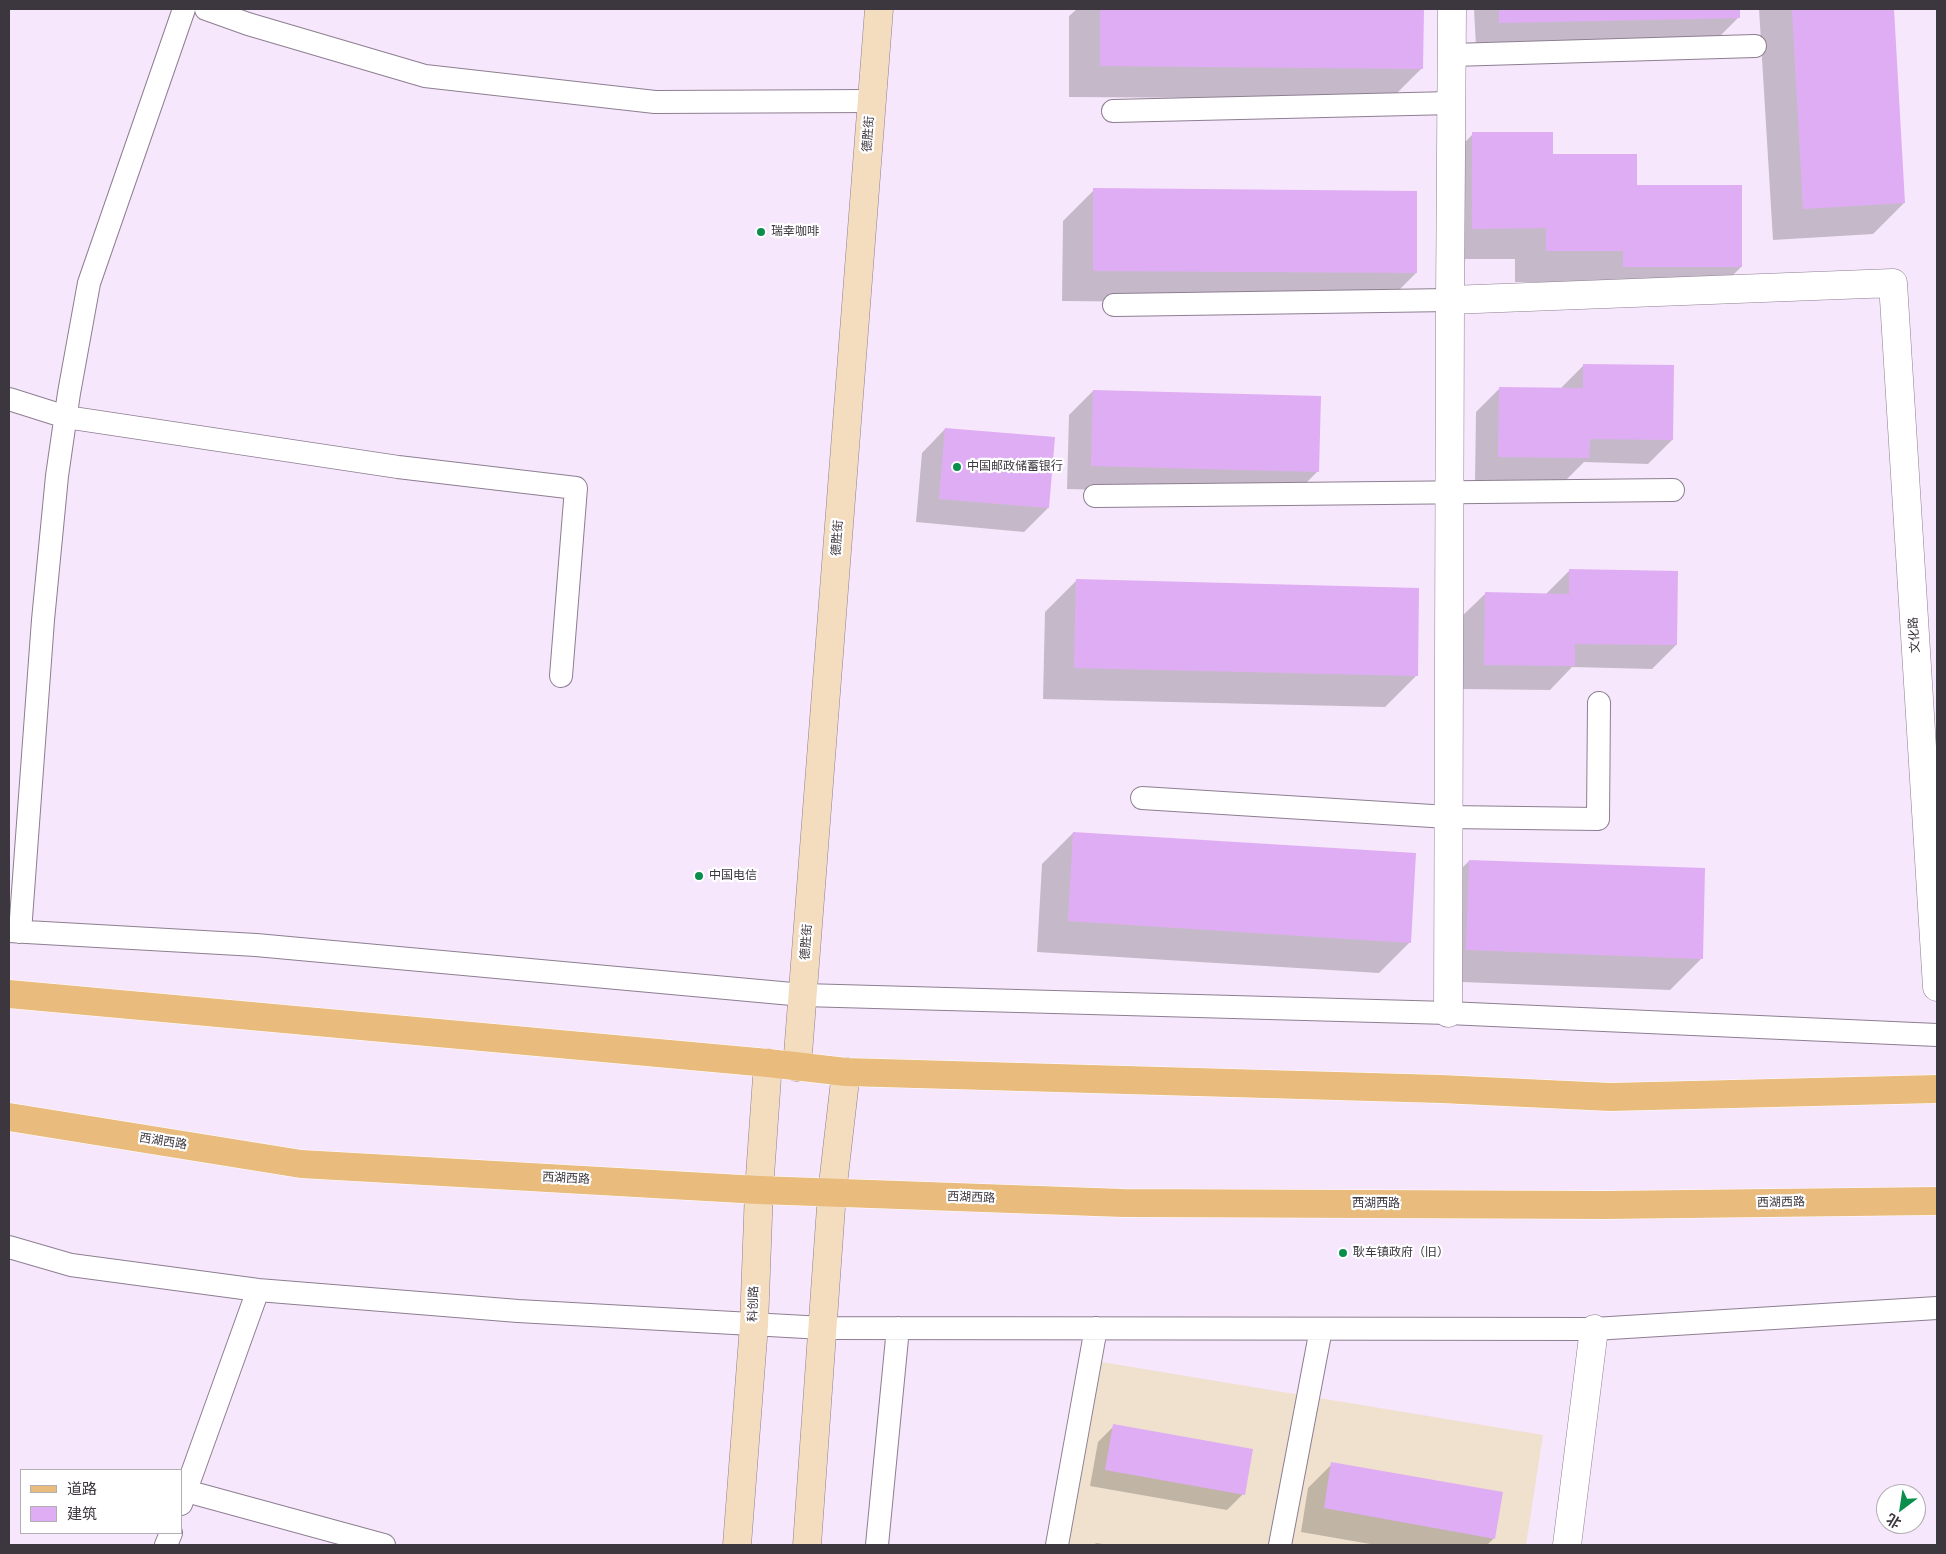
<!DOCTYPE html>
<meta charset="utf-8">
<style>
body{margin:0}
#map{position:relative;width:1946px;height:1554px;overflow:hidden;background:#f7e7fc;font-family:Poppins,"Noto Sans SC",sans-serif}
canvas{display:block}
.frame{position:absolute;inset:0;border:10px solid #3c363e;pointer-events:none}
.legend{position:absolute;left:20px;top:1469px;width:162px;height:65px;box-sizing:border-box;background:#fff;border:1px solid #b1afb2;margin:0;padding:6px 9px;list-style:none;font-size:15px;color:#3c363e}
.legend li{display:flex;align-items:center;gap:10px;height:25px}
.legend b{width:25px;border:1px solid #b1afb2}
.north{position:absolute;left:1876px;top:1484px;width:50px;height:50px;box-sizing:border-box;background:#fff;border:1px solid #b1afb2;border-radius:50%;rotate:211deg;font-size:14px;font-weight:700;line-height:20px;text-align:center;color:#3c363e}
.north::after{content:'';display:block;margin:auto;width:18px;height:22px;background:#098e4c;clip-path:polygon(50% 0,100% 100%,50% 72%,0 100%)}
</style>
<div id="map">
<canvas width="1946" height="1554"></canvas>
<div class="frame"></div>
<ul class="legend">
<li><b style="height:6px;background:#e9bb7d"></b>道路</li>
<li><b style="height:14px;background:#dfadf3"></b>建筑</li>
</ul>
<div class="north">北</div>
</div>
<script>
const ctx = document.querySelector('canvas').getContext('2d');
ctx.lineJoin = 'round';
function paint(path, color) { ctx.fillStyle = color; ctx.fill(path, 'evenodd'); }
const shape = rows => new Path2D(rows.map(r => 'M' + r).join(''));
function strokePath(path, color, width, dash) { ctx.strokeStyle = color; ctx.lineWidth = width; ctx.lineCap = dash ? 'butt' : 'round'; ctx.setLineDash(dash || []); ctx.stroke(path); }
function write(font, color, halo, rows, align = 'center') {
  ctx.font = font + ' Poppins,"Noto Sans SC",sans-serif'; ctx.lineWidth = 4.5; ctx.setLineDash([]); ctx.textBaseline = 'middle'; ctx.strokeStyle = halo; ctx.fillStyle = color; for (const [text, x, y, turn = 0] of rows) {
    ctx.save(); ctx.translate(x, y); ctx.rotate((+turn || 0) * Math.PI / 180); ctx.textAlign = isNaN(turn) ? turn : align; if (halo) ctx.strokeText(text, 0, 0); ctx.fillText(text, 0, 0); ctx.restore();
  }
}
paint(shape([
 [1096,1361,1543,1435,1526,1545,1066,1545]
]), '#f0e1cf');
paint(shape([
 [1077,9,1422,9,1422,68,1391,99,1069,97,1069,16],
 [1474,9,1739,9,1739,17,1715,41,1476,47],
 [1759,9,1893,9,1904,203,1873,234,1773,240],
 [1473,134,1552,156,1741,267,1710,298,1592,282,1515,282,1515,259,1442,259,1442,165],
 [1094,190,1416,273,1385,304,1062,301,1063,221],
 [1584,365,1672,440,1648,464,1584,462,1564,482,1475,481,1476,412,1500,388,1560,389],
 [1093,391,1318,471,1294,495,1067,489,1069,415],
 [945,429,1048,508,1024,532,916,522,922,453],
 [1570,570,1676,645,1652,669,1572,667,1550,690,1461,689,1461,617,1485,594,1546,594],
 [1076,581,1416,676,1385,707,1043,699,1045,612],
 [1073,833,1410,942,1379,973,1037,952,1042,864],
 [1469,861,1701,959,1670,990,1436,981,1438,892],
 [1114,1426,1243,1494,1227,1510,1090,1486,1098,1442],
 [1332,1464,1494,1538,1487,1545,1376,1545,1301,1532,1308,1488],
 [1096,1543,1111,1545,1094,1545]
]), '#0003');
paint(shape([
 [1100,9,1424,9,1423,69,1100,66],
 [1499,9,1740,9,1740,18,1499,23],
 [1792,9,1894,9,1905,203,1803,209],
 [1472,132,1553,132,1553,154,1637,154,1637,185,1742,185,1742,267,1623,267,1623,251,1546,251,1546,228,1472,229],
 [1093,188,1417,191,1417,273,1093,271],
 [1583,364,1674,365,1673,440,1590,439,1589,458,1498,457,1499,387,1583,388],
 [1093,390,1321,396,1319,472,1091,466],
 [945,428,1055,437,1049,508,939,499],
 [1569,569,1678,571,1677,645,1575,644,1575,666,1484,665,1485,592,1569,594],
 [1076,579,1419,588,1418,676,1074,668],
 [1073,832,1416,853,1411,943,1068,921],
 [1469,860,1705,868,1703,959,1466,950],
 [1113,1424,1253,1449,1245,1495,1105,1470],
 [1331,1462,1503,1492,1495,1539,1324,1508]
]), '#dfadf3');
const lane = shape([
 [206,9,248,24,425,76,655,102,872,101],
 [1452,55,1755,46],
 [1113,111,1452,103],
 [1114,305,1450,300],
 [9,399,66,417,398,467,576,488,561,676],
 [1095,496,1673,490],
 [1142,798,1448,817,1598,819,1599,703],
 [9,931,256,945,803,995,1448,1013,1937,1035],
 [20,932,43,620,57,476,69,393,89,283,184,9],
 [9,1247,71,1265,258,1290,518,1311,823,1328,1594,1329,1937,1308],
 [186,1491,384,1545],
 [181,1504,258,1290],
 [166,1545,171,1533],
 [877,1545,898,1328],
 [1057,1545,1096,1328],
 [1280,1545,1321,1329]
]);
const street = shape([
 [1450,300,1893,283,1937,987],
 [1448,1013,1450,300,1452,9],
 [1567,1545,1594,1329]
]);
const secondary = shape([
 [797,1067,879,9],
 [737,1545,754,1325,759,1190,768,1063],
 [807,1545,832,1193,846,1072]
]);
const primary = shape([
 [9,994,768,1063,846,1072,1441,1089,1610,1097,1937,1089],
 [9,1117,301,1164,759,1190,1123,1203,1604,1205,1937,1201]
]);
strokePath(lane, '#8d7e91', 24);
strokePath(street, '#8d7e91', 29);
strokePath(secondary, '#8d7e91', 29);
strokePath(primary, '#fff', 29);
strokePath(lane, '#fff', 22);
strokePath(street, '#fff', 28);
strokePath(secondary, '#f4ddbe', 28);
strokePath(primary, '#e9bb7d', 28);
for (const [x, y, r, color] of [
 [761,232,5,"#098e4c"],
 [957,467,5,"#098e4c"],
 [699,876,5,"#098e4c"],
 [1343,1253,5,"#098e4c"]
]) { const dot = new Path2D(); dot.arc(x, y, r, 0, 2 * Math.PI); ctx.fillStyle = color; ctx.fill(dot); strokePath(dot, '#fff', 2); }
write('12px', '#3c363e', '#fff', [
 ["德胜街",869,134,-86],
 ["德胜街",838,538,-86],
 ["文化路",1915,635,-94],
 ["德胜街",807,942,-86],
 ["西湖西路",163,1142,9],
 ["西湖西路",566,1179,3],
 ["西湖西路",971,1198,2],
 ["西湖西路",1781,1203,-1],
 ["西湖西路",1376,1204],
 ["科创路",754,1304,-88]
]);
write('12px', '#3c363e', '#fff', [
 ["瑞幸咖啡",771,232],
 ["中国邮政储蓄银行",967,467],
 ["中国电信",709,876],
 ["耿车镇政府（旧）",1353,1253]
], 'left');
</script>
